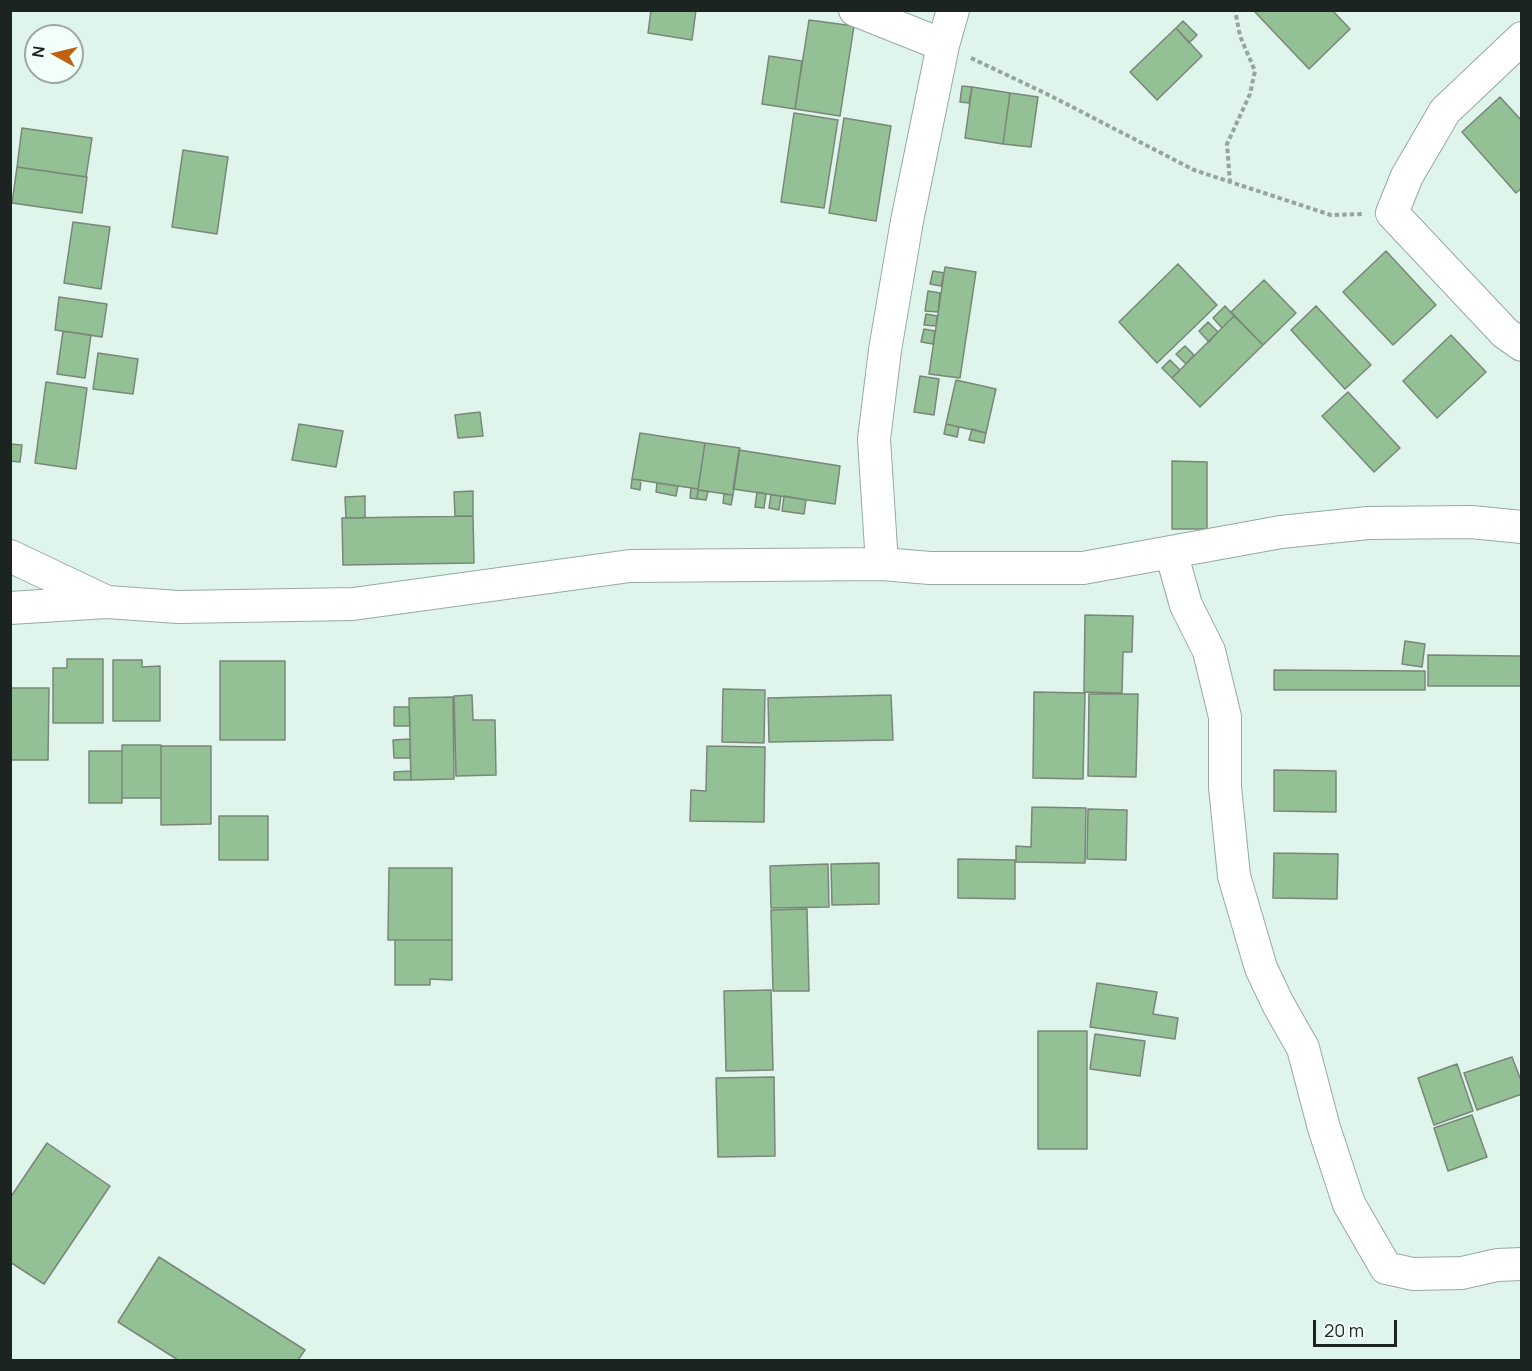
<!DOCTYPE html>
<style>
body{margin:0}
#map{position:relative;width:1532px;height:1371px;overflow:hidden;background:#dff4eb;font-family:Manrope,sans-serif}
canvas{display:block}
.frame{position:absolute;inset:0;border:12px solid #1c2421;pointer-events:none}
.north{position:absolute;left:24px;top:24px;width:60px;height:60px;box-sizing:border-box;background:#f3fffa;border:2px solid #9da7a3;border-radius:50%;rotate:278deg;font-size:16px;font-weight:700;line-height:24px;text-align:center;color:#1c2421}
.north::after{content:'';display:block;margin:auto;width:21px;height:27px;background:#be620f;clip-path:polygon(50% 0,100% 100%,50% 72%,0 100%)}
.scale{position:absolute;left:1313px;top:1320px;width:84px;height:27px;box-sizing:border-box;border:3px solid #1c2421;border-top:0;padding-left:8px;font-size:18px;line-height:21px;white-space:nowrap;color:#1c2421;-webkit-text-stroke:4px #f3fffa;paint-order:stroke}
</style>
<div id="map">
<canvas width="1532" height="1371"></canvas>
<div class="frame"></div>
<div class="north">N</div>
<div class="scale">20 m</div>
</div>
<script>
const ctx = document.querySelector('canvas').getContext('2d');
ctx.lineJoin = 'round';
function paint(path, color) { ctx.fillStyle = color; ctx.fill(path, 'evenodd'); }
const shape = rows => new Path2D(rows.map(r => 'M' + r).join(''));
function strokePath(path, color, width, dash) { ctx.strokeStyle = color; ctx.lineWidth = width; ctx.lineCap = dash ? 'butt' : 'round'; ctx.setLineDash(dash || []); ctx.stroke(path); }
const building = shape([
 [651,10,696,10,692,40,648,33,651,10],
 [1332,10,1350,29,1309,69,1254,11,1332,10],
 [809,20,854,26,840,116,795,109,809,20],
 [1183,21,1197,35,1189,43,1176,28,1183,21],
 [1176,28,1202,56,1157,100,1130,72,1176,28],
 [769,56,802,61,795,109,762,104,769,56],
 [962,86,972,87,969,103,960,102,962,86],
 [972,87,1010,93,1003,144,965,138,972,87],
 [1010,93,1038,97,1031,147,1003,144,1010,93],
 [1500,97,1522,121,1522,188,1516,193,1462,132,1500,97],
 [794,113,838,120,824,208,781,202,794,113],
 [844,118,891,126,876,221,829,213,844,118],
 [22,128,92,138,86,177,17,167,22,128],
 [183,150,228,157,217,234,172,227,183,150],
 [17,167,87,177,82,213,12,203,17,167],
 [73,222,110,227,101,289,64,283,73,222],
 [1386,251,1436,305,1393,345,1343,292,1386,251],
 [1178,264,1217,305,1157,363,1119,322,1178,264],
 [945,267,976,272,960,378,929,374,945,267],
 [933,271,944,273,941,286,930,284,933,271],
 [1264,280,1296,313,1263,345,1231,312,1264,280],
 [928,291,940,293,938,312,925,311,928,291],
 [59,297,107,304,102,337,55,330,59,297],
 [1225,306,1234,316,1222,328,1213,318,1225,306],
 [1316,306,1371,365,1345,389,1291,330,1316,306],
 [926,314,937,316,936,326,924,325,926,314],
 [1234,316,1263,345,1200,407,1172,378,1234,316],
 [1208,322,1218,332,1209,342,1199,331,1208,322],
 [924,329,935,331,933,344,921,342,924,329],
 [63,331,91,335,85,378,57,374,63,331],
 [1451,335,1486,372,1437,418,1403,381,1451,335],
 [1185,346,1194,355,1186,364,1176,354,1185,346],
 [98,353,138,359,133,394,93,389,98,353],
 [1170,360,1180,370,1172,378,1162,368,1170,360],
 [920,376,939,379,934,415,914,412,920,376],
 [956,380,996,389,986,433,946,424,956,380],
 [46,382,87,388,76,469,35,463,46,382],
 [1348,392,1400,448,1374,472,1322,416,1348,392],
 [480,412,483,436,458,438,455,415,480,412],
 [299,424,343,431,336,467,292,460,299,424],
 [946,424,959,427,957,437,944,434,946,424],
 [972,429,986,433,984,443,969,440,972,429],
 [640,433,705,443,698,489,632,479,640,433],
 [705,443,740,448,733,495,698,490,705,443],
 [10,444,22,445,20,462,10,461,10,444],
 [739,450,840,466,835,504,733,489,739,450],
 [1172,461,1207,462,1207,529,1172,529,1172,461],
 [632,479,641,480,640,490,631,488,632,479],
 [657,483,678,486,676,496,656,492,657,483],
 [691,488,698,489,697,499,690,498,691,488],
 [698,490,708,491,706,500,697,499,698,490],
 [473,491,473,516,455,516,454,492,473,491],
 [757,492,766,494,764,508,755,507,757,492],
 [724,494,733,495,731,505,723,503,724,494],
 [771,495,781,496,779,510,769,508,771,495],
 [365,496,365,518,346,518,345,497,365,496],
 [784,496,806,500,804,514,782,511,784,496],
 [473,516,474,563,343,565,342,518,473,516],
 [1085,615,1133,616,1132,652,1123,652,1122,693,1084,692,1085,615],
 [1405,641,1425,644,1422,667,1402,664,1405,641],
 [1428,655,1522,656,1522,686,1428,686,1428,655],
 [67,659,103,659,103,723,53,723,53,668,67,668,67,659],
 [113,660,142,660,142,667,160,666,160,721,113,721,113,660],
 [220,661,285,661,285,740,220,740,220,661],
 [1274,670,1425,671,1425,690,1274,690,1274,670],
 [11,688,49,688,48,760,11,760,11,688],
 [723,689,765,690,764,743,722,742,723,689],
 [1034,692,1085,693,1083,779,1033,778,1034,692],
 [1089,694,1138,694,1136,777,1088,776,1089,694],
 [472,695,473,720,495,720,496,775,456,776,454,696,472,695],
 [891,695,893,740,769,742,768,698,891,695],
 [453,697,454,779,411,780,409,698,453,697],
 [394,707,409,707,410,726,394,726,394,707],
 [410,739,410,758,394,758,393,740,410,739],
 [122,745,161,745,161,798,122,798,122,745],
 [161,746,211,746,211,824,161,825,161,746],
 [707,746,765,747,764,822,690,821,691,790,706,791,707,746],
 [89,751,122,751,122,803,89,803,89,751],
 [1274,770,1336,771,1336,812,1274,811,1274,770],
 [411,771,411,780,394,780,394,772,411,771],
 [1032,807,1086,808,1085,863,1016,862,1016,846,1031,847,1032,807],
 [1088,809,1127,810,1126,860,1087,859,1088,809],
 [219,816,268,816,268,860,219,860,219,816],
 [1274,853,1338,854,1337,899,1273,898,1274,853],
 [958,859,1015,860,1015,899,958,898,958,859],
 [879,863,879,904,832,905,831,864,879,863],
 [828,864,829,907,771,908,770,866,828,864],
 [389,868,452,868,452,940,388,940,389,868],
 [807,909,809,991,773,991,771,910,807,909],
 [395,940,452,940,452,980,430,979,430,985,395,985,395,940],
 [1097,983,1157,992,1153,1014,1178,1018,1175,1039,1090,1027,1097,983],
 [771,990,773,1070,726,1071,724,991,771,990],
 [1038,1031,1087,1031,1087,1149,1038,1149,1038,1031],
 [1095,1034,1145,1041,1140,1076,1090,1069,1095,1034],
 [1512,1057,1522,1083,1522,1094,1477,1110,1464,1073,1512,1057],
 [1457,1064,1473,1111,1434,1125,1418,1078,1457,1064],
 [774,1077,775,1156,718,1157,716,1078,774,1077],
 [1472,1115,1487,1157,1448,1171,1434,1128,1472,1115],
 [47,1143,110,1186,44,1284,10,1262,10,1198,47,1143],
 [159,1257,305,1350,298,1360,178,1360,118,1322,159,1257]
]);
paint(building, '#93c094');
strokePath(building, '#798679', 1.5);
const minor = shape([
 [855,10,943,45],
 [1522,38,1445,111,1407,176,1392,213,1505,333,1522,345],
 [1171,552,1186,605,1209,651,1225,717,1225,787,1234,876,1261,968,1278,1004,1303,1048,1324,1128,1349,1204,1386,1268,1413,1274,1462,1273,1497,1265,1522,1264],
 [10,556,107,602],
 [882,564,874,439,885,350,907,221,943,45,953,10],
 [10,608,107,602,178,607,353,604,630,566,882,564,930,568,1083,568,1281,532,1368,523,1471,522,1522,527]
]);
strokePath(minor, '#96aaa1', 34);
strokePath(shape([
 [971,58,1051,96,1194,170,1331,215,1364,214],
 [1230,183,1227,144,1250,94,1255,71,1240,36,1235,10]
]), '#95a59e', 4, [4.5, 3]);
strokePath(minor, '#fff', 32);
</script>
